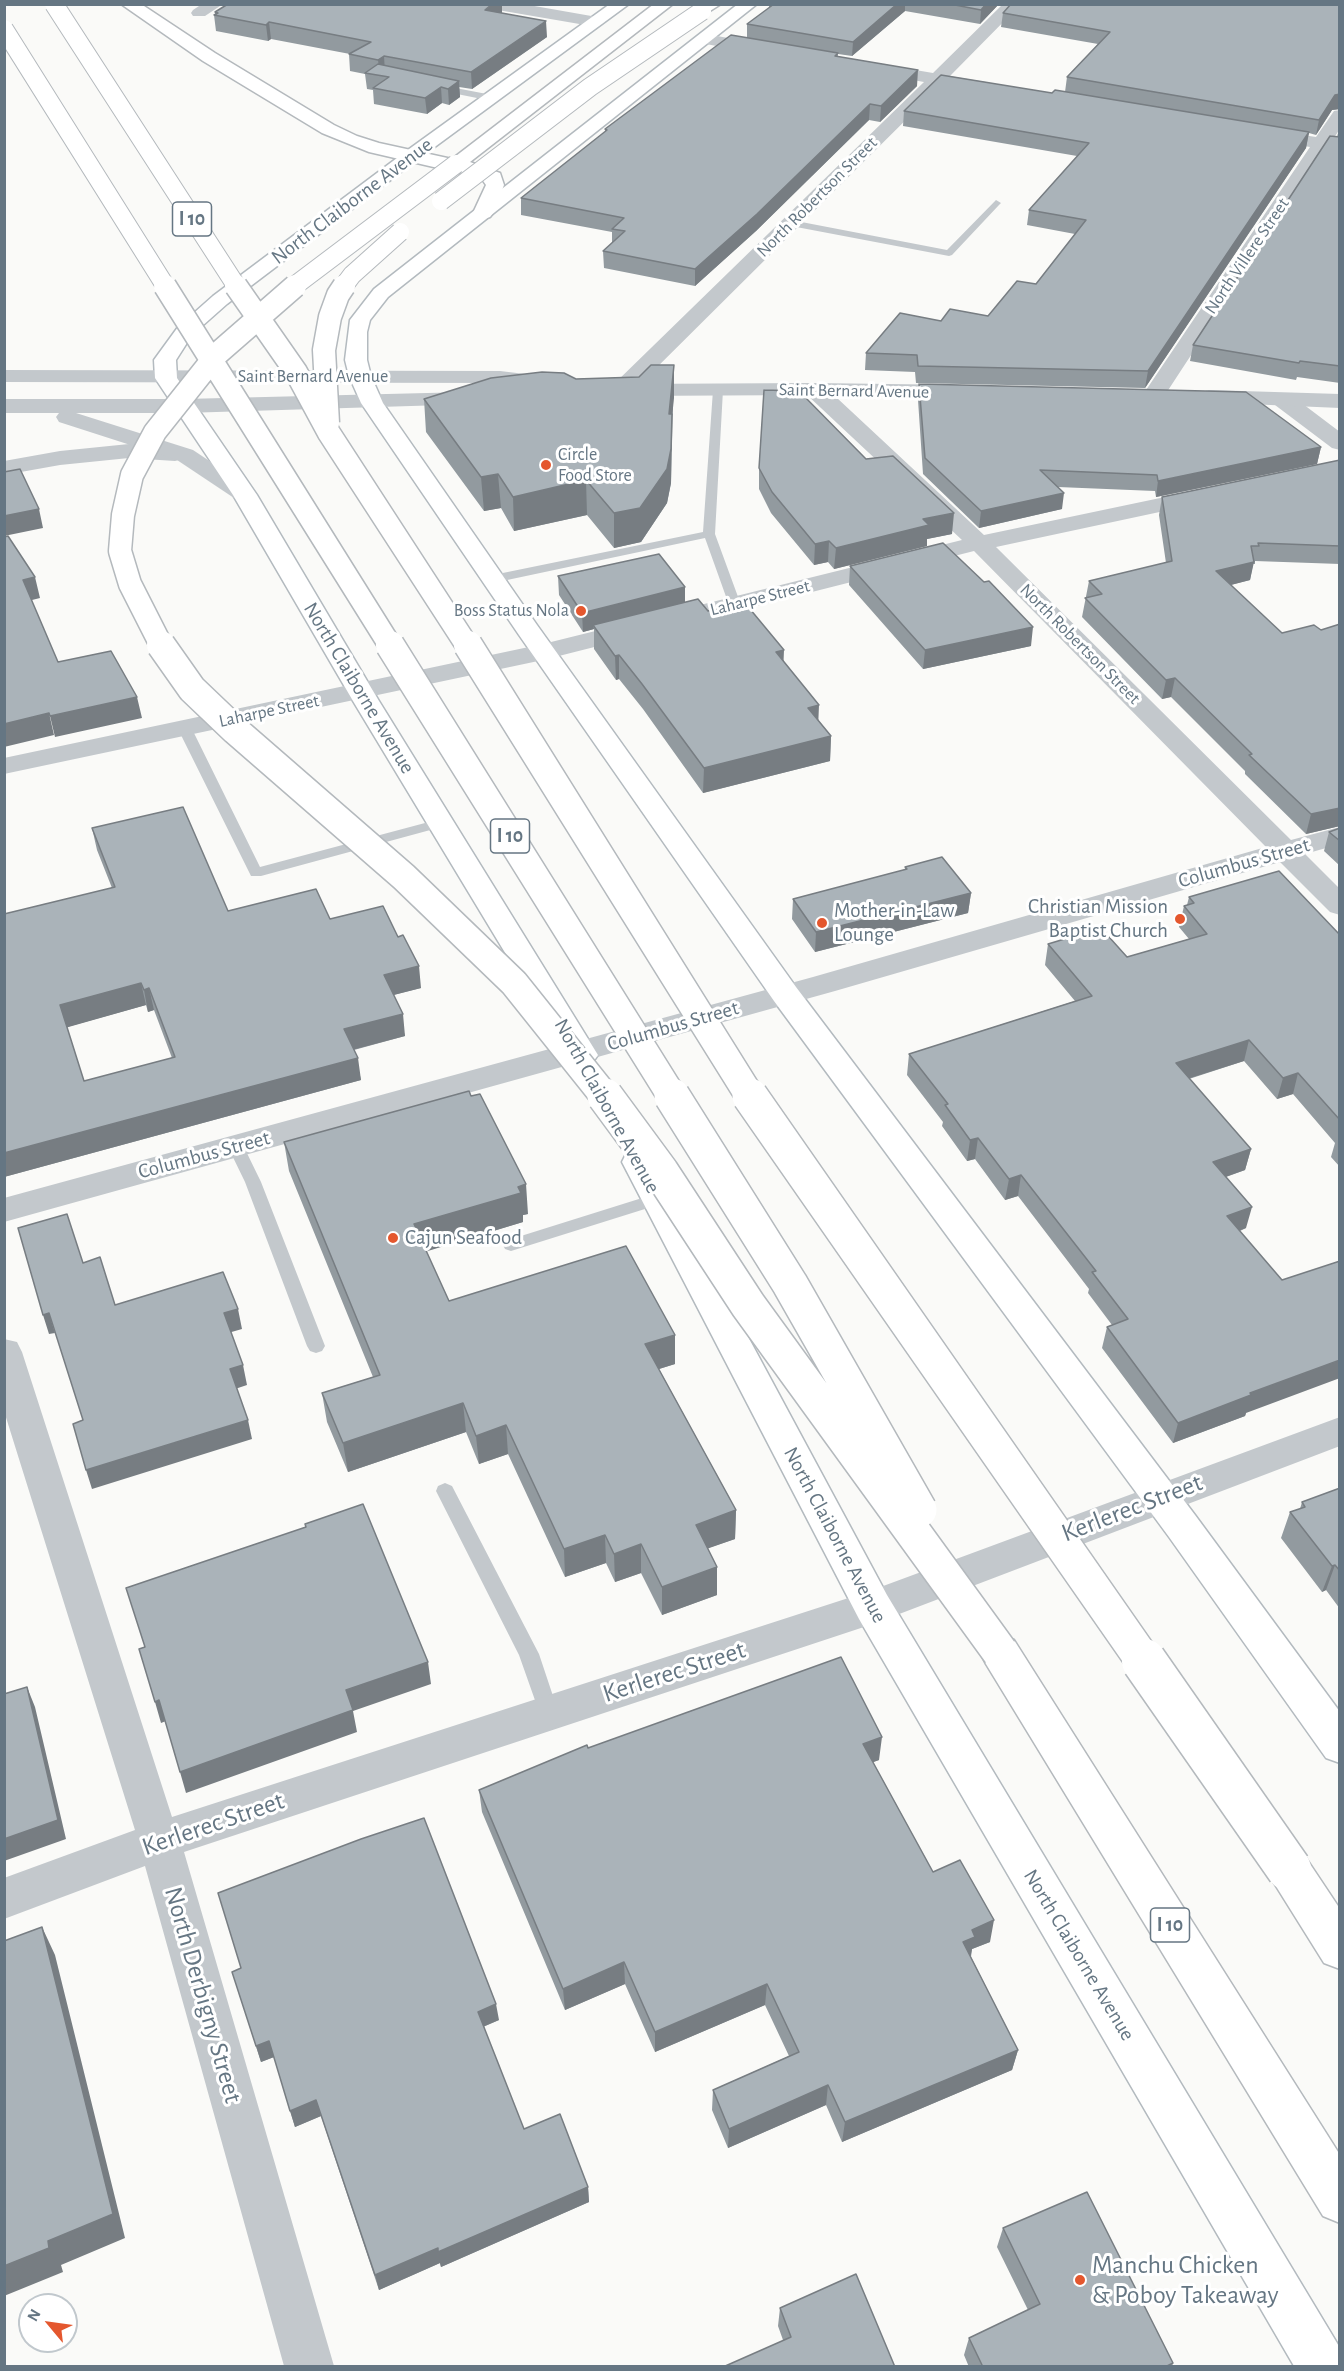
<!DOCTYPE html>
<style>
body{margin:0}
#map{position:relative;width:1344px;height:2371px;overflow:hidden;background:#fafaf8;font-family:"Alegreya Sans",sans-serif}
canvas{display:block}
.frame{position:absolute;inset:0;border:6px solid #657683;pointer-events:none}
.north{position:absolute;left:18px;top:2293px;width:60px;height:60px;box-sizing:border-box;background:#fff;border:2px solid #c1c8cd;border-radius:50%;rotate:299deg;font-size:16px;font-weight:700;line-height:24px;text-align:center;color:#657683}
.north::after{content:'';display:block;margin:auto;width:21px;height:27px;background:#e4572e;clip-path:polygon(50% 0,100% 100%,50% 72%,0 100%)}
</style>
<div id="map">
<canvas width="1344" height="2371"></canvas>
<div class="frame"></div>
<div class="north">N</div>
</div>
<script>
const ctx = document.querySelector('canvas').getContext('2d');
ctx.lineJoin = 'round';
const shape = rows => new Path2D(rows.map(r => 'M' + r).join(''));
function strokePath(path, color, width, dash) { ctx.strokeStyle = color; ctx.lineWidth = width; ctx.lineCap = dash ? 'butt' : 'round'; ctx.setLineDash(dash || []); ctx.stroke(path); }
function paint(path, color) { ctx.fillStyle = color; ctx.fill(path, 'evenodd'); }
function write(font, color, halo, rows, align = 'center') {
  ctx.font = font + ' "Alegreya Sans",sans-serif'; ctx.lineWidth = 6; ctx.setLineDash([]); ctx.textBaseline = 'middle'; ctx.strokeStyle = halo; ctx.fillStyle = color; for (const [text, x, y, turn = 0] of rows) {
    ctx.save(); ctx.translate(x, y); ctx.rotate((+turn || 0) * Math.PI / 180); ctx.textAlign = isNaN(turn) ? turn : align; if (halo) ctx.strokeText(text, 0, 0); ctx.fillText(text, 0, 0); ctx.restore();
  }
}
const secondary = shape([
 [610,4,629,4,417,160,227,304,192,335,176,360,177,378,257,495,379,701,598,1055,593,1062,582,1066,571,1062,353,701,233,495,155,378,154,360,178,327,213,296,405,152,610,4],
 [738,4,757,4,388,297,370,320,367,332,367,360,371,376,383,403,537,625,796,987,1195,1515,1340,1712,1340,1763,1326,1758,1169,1537,774,1001,519,635,361,403,349,376,345,360,350,320,374,289,738,4],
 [638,1150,650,1154,654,1162,887,1595,1340,2348,1340,2366,1294,2366,859,1619,622,1162,626,1154,638,1150]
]);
const motorway = shape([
 [121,4,141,4,215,53,334,125,357,136,379,143,452,159,654,4,673,4,470,162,500,173,504,185,493,213,490,217,483,219,476,217,473,213,486,185,481,178,369,152,322,133,203,61,121,4],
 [701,4,721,4,702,16,694,11,701,4],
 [1000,1635,1014,1640,1340,2155,1340,2223,1323,2216,986,1664,980,1652,986,1640,1000,1635],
 [1289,1849,1304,1855,1340,1909,1340,1969,1324,1963,1274,1883,1268,1869,1274,1855,1289,1849]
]);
strokePath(secondary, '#b3babf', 3);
strokePath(motorway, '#b4b9bd', 3);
paint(shape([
 [440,85,492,95,496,98,492,101,437,90,437,86,440,85],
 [996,200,1001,203,999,205,952,255,949,256,791,226,786,223,791,220,947,250,996,200],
 [718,387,723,390,715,534,741,605,739,608,731,608,729,605,705,538,493,583,489,582,487,579,493,575,703,532,713,390,718,387],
 [185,725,192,729,260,867,440,819,447,823,445,826,261,876,251,876,178,729,185,725],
 [236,1141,242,1143,261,1182,325,1346,322,1351,316,1353,310,1351,307,1346,245,1182,228,1147,230,1143,236,1141],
 [658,1193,664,1195,666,1199,664,1203,511,1251,505,1249,503,1245,505,1241,658,1193],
 [445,1483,452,1486,539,1654,559,1714,556,1720,549,1723,542,1720,519,1655,436,1491,438,1486,445,1483]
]), '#c3c8cc');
paint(shape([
 [202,4,223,4,205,16,193,16,191,13,193,10,202,4],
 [484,4,523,4,597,17,605,22,597,27,492,9,484,4],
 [1003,4,1021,4,950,76,986,82,989,86,986,90,980,91,941,85,629,395,621,396,613,395,610,390,613,385,924,82,868,72,865,68,868,64,874,63,933,73,1003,4],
 [706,34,767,45,775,50,767,55,700,43,698,39,700,35,706,34],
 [1340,110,1340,129,1333,139,1340,140,1340,151,1326,149,1161,401,1153,403,1145,401,1142,396,1310,147,1264,139,1258,138,1255,134,1258,130,1264,129,1316,137,1334,111,1340,110],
 [814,383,822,384,984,535,1203,489,1211,491,1215,496,1211,501,996,547,1291,840,1340,827,1340,844,1305,854,1340,889,1340,915,1330,912,1280,862,835,991,4,1222,4,1198,813,977,1266,847,974,551,543,660,4,774,4,758,543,644,962,540,806,394,803,389,806,384,814,383],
 [1283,393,1291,395,1340,432,1340,450,1332,448,1275,405,1272,400,1275,395,1283,393],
 [129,444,175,447,183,449,186,454,183,459,175,461,129,458,60,465,4,475,4,461,60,451,129,444],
 [4,1339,17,1342,22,1352,172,1817,867,1592,1340,1417,1340,1446,873,1624,184,1852,334,2366,284,2366,145,1866,4,1919,4,1878,135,1830,4,1411,4,1339]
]), '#c3c8cc');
paint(shape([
 [4,370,500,371,542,376,550,377,553,382,550,387,542,388,500,383,4,382,4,370],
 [814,383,963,385,971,387,974,392,971,397,963,399,814,395,627,396,619,395,616,390,619,385,627,384,814,383],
 [1209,390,1340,394,1340,408,1201,402,1198,397,1201,392,1209,390],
 [468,392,476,394,479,399,476,404,184,413,76,413,193,450,253,490,257,495,253,500,245,502,237,500,177,460,59,422,56,417,59,413,4,413,4,399,184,399,468,392]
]), '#c3c8cc');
paint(secondary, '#fff');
paint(motorway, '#fff');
const motorwayBridgeFar4 = shape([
 [54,4,237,287],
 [4,29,166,287],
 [441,201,590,87,702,11],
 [293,287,456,164],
 [343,287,352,275,400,232]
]);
const motorwayBridgeFar3 = shape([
 [165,286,391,647],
 [236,286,296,372,329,433,468,647],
 [328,423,324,350,330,317,338,295,344,286],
 [162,647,130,584,120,551,123,515,132,475,155,432,217,354,295,286]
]);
const motorwayBridgeFar2 = shape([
 [161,645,192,689,235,730,404,877,514,983,606,1098],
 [390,645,673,1098],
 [468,645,751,1098]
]);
const motorwayBridgeFar1 = shape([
 [605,1096,661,1172,748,1305,1000,1652],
 [672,1096,790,1284,919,1510],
 [750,1096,1145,1663]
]);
const motorwayBridge = shape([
 [1144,1661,1289,1869]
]);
strokePath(motorwayBridgeFar4, '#b4b9bd', 20, []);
strokePath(motorwayBridgeFar3, '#b4b9bd', 25, []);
strokePath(motorwayBridgeFar2, '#b4b9bd', 31, []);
strokePath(motorwayBridgeFar1, '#b4b9bd', 38, []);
strokePath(motorwayBridge, '#b4b9bd', 47, []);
strokePath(motorwayBridgeFar4, '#fff', 18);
strokePath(motorwayBridgeFar3, '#fff', 22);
strokePath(motorwayBridgeFar2, '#fff', 28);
strokePath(motorwayBridgeFar1, '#fff', 35);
strokePath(motorwayBridge, '#fff', 44);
paint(shape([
 [769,4,999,4,980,24,905,11,852,56,838,54,838,56,917,86,880,122,869,120,756,231,695,286,604,268,603,251,612,243,612,232,521,215,521,198,605,132,605,129,747,38,747,24,769,9],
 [1340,4,1340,109,1332,110,1316,135,1309,133,1306,148,1145,388,916,383,915,372,865,370,866,353,941,321,988,316,1036,284,1075,234,1027,225,1029,210,1077,156,903,126,904,111,1065,92,1067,77,1098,44,1001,27,1003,13],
 [215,12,502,13,547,37,472,89,459,87,460,97,449,105,442,103,427,114,374,104,373,90,367,89,365,74,350,71,349,54,350,54,271,39,268,41,216,31,214,15,215,14],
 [1340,125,1340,383,1297,377,1296,380,1190,361,1193,345,1337,137],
 [674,365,671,483,667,503,641,542,614,548,587,515,514,531,501,508,484,511,426,432,424,399,576,379,639,377],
 [919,384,1321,447,1317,464,1156,497,1155,491,1058,487,1062,509,979,528,923,474,918,400],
 [866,459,952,534,927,539,927,546,834,569,828,562,814,565,771,513,759,489,759,468],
 [1340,460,1340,564,1255,561,1255,564,1253,564,1250,580,1230,585,1282,633,1321,630,1340,624,1340,826,1306,834,1245,774,1245,771,1171,697,1162,699,1082,617,1089,581,1166,563,1159,515,1162,497],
 [850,566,1031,646,923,669,849,585],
 [558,576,685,602,708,611,783,660,819,721,831,736,830,761,703,793,643,709,619,679,616,680,594,649,594,629,583,632,559,595],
 [92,828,228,911,330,919,421,988,393,995,405,1036,354,1050,361,1080,4,1177,4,914,112,888,97,850],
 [146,1005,148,1012,154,1010,172,1058,84,1081,67,1027],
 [1340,828,1340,866,1324,851,1329,832],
 [905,867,971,893,968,913,815,952,792,919,793,899,905,870],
 [1189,897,1340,935,1340,1167,1331,1157,1335,1143,1293,1094,1277,1099,1244,1061,1189,1079,1251,1149,1245,1170,1226,1177,1246,1228,1240,1231,1246,1413,1245,1416,1173,1443,1102,1348,1107,1327,1112,1325,1088,1293,1089,1289,1018,1196,1005,1200,975,1159,967,1161,942,1126,943,1122,907,1075,909,1054,1075,1001,1045,965,1048,944,1127,957,1189,939,1179,927,1184,906,1187,905],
 [284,1142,528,1214,523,1215,523,1222,426,1251,449,1301,675,1364,659,1369,736,1510,735,1539,708,1548,717,1595,662,1615,641,1573,615,1582,606,1563,565,1577,508,1454,479,1464,466,1432,348,1472,327,1422,322,1393,373,1377,289,1171],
 [1340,1488,1340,1609,1326,1590,1322,1592,1281,1538,1290,1512,1300,1509,1302,1502],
 [588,1748,879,1760,873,1762,933,1872,990,1942,972,1949,971,1957,1018,2050,1012,2070,842,2142,826,2105,728,2148,712,2110,713,2090,789,2056,765,2005,655,2052,625,1984,565,2010,482,1812,479,1790],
 [232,1972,499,2020,483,2027,524,2129,588,2187,589,2202,441,2267,440,2263,379,2290,321,2116,295,2127,274,2057,261,2062],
 [1003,2228,1173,2363,1172,2367,969,2367,964,2355,969,2338,1028,2310,997,2247],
 [780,2308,895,2367,783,2340,778,2326]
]), '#929a9f');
paint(shape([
 [492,4,502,4,502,14,485,10],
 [897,4,905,4,905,11,852,56,853,42],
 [986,4,999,4,980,24,981,10],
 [546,21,547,37,472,89,471,72],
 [269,22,271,39,268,41,266,25],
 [384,56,385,73,380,76,378,60],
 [918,70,917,86,880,122,881,106],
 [459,81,460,97,449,105,448,89],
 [441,87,442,103,427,114,425,98],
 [1340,94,1340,109,1332,110,1316,135,1319,120,1335,95],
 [870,104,869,120,756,231,695,286,695,269],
 [1309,132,1306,148,1145,388,1148,371],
 [674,365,674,398,669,447,669,414],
 [672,414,671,483,667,503,641,542,614,548,614,513],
 [1321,447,1317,464,1156,497,1158,481],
 [498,474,501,508,484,511,481,477],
 [586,480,587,515,514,531,513,497],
 [1064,493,1062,509,979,528,981,511],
 [39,509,43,528,4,536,4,516],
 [954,513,952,534,927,539,927,546,834,569,836,548,923,519],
 [829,541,828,562,814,565,815,544],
 [1254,562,1250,580,1212,590,1216,571],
 [35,577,40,598,28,601,23,580],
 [685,587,685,606,593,625,594,629,583,632,582,613],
 [1033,627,1031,646,923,669,925,650],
 [784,650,783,674,776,652],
 [619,655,619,679,616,680,615,656],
 [1175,678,1171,697,1162,699,1166,680],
 [137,697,142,718,55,737,50,716],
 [819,705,818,729,808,708],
 [49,713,54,735,4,747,4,724],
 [831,736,830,761,703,793,704,768],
 [1340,808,1340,826,1306,834,1311,814],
 [971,893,968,913,815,952,816,932],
 [419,966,421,988,386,997,384,975],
 [141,983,146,1005,65,1028,60,1005],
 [149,988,154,1010,148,1012,144,990],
 [403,1014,405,1036,348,1051,344,1029],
 [1249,1040,1244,1061,1171,1084,1176,1063],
 [358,1058,361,1080,4,1177,4,1153],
 [1298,1073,1293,1094,1277,1099,1283,1078],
 [978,1138,975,1159,967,1161,970,1140],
 [1251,1149,1245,1170,1208,1183,1213,1162],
 [1021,1175,1018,1196,1005,1200,1009,1179],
 [526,1184,528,1214,523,1215,523,1222,418,1254,414,1224],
 [1252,1207,1246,1228,1222,1237,1227,1216],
 [238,1309,242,1329,228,1333,224,1313],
 [49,1313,55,1333,49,1334,43,1315],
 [675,1335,675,1364,646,1373,645,1344],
 [1340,1360,1340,1378,1246,1413,1245,1416,1173,1443,1178,1423,1250,1393],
 [243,1365,247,1385,235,1389,230,1369],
 [463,1403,466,1432,348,1472,343,1443],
 [248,1420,252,1439,92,1489,86,1470],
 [506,1425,508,1454,479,1464,476,1436],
 [736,1510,735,1539,695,1553,696,1525],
 [605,1535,606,1563,565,1577,564,1549],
 [641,1544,641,1573,615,1582,614,1554],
 [1335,1565,1326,1590,1322,1592,1332,1566],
 [717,1567,717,1595,662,1615,662,1587],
 [428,1662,431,1684,353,1711,357,1732,186,1793,180,1772,346,1690],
 [27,1687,35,1707,66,1839,4,1861,4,1839],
 [159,1700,166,1721,161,1723,155,1702],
 [882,1737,879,1760,860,1767,863,1744],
 [994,1920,990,1942,972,1949,970,1959,963,1942,972,1930],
 [42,1927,55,1955,125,2238,61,2265,63,2272,4,2296,4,2266,48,2241],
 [624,1962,625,1984,565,2010,563,1989],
 [767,1984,765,2005,655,2052,655,2032],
 [496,2004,499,2020,480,2028,478,2012],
 [269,2041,274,2057,261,2062,256,2046],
 [1018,2050,1012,2070,842,2142,845,2122],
 [828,2085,826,2105,728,2148,729,2129],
 [316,2100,321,2116,295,2127,290,2111],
 [588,2187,589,2202,441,2267,440,2263,379,2290,375,2275,438,2248]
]), '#777d82');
const building = shape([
 [228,4,492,4,485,10,546,21,471,72,384,56,378,60,349,54,371,42,269,22,266,25,214,15,218,13,215,12,228,4],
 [774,4,897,4,853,42,747,24,774,4],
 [950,4,986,4,981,10,950,4],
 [1011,4,1340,4,1340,94,1335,95,1319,120,1067,77,1110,32,1003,13,1011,4],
 [731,35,838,53,835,56,918,70,881,106,870,104,757,214,695,269,603,251,625,231,612,229,624,218,521,198,607,130,605,129,731,35],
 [378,64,459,81,448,89,441,87,425,98,373,88,389,77,365,73,378,64],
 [941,75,1052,93,1055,90,1309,132,1148,371,918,366,917,355,866,353,900,313,941,321,950,309,988,316,1017,281,1036,284,1086,220,1029,210,1089,143,904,111,941,75],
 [1330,136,1340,137,1340,366,1300,361,1299,363,1193,345,1330,136],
 [651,365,674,365,669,414,672,414,671,449,667,469,640,508,614,513,586,480,513,497,498,474,481,477,424,399,491,378,542,372,564,373,576,379,639,377,651,365],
 [919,384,1246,392,1321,447,1158,481,1157,475,1040,470,1064,493,981,511,925,458,919,384],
 [764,390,799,391,866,459,893,456,954,513,923,519,929,525,836,548,829,541,815,544,772,492,759,468,764,390],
 [1340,460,1340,546,1258,543,1259,546,1251,546,1254,562,1216,571,1282,633,1314,625,1321,630,1340,624,1340,808,1311,814,1249,755,1252,754,1175,678,1166,680,1085,598,1102,594,1089,581,1172,561,1162,497,1340,460],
 [20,469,39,509,4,516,4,472,20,469],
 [8,536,35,577,23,580,58,662,111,651,137,697,50,716,49,713,4,724,4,537,8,536],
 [943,543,984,582,989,581,1033,627,925,650,850,566,943,543],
 [659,554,685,587,582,613,558,576,659,554],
 [698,599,708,611,745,603,784,650,776,652,819,705,808,708,831,736,704,768,642,684,619,655,615,656,593,625,698,599],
 [183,807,228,911,316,889,330,919,383,906,398,937,403,935,419,966,384,975,403,1014,344,1029,358,1058,4,1153,4,914,115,887,92,828,183,807],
 [141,983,144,990,149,988,175,1057,84,1081,60,1005,141,983],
 [1340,828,1340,841,1329,832,1340,828],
 [942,857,971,893,816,932,793,899,907,869,905,867,942,857],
 [1279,871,1340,935,1340,1120,1298,1073,1283,1078,1249,1040,1176,1063,1251,1149,1213,1162,1252,1207,1227,1216,1282,1280,1340,1261,1340,1360,1250,1393,1251,1395,1178,1423,1107,1327,1128,1319,1092,1272,1096,1271,1021,1175,1009,1179,978,1138,970,1140,945,1105,948,1104,909,1054,1092,996,1048,944,1101,928,1127,957,1207,934,1184,906,1194,903,1189,897,1279,871],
 [469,1091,471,1096,480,1094,526,1184,518,1187,521,1193,414,1224,449,1301,626,1246,675,1335,645,1344,736,1510,696,1525,717,1567,662,1587,641,1544,614,1554,605,1535,564,1549,506,1425,476,1436,463,1403,343,1443,322,1393,380,1375,284,1142,469,1091],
 [67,1214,83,1263,100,1257,115,1305,223,1272,238,1309,224,1313,243,1365,230,1369,248,1420,86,1470,73,1424,83,1420,49,1313,43,1315,18,1228,67,1214],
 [1340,1488,1340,1571,1335,1565,1332,1566,1290,1512,1305,1507,1302,1502,1340,1488],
 [363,1504,428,1662,346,1690,353,1710,180,1772,159,1700,155,1702,139,1649,145,1647,126,1588,306,1527,305,1524,363,1504],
 [841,1657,882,1737,863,1744,933,1872,960,1860,994,1920,972,1930,975,1937,963,1942,1018,2050,845,2122,828,2085,729,2129,713,2090,799,2052,767,1984,655,2032,624,1962,563,1989,479,1790,587,1745,588,1748,841,1657],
 [27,1687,58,1820,4,1839,4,1694,27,1687],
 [424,1818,496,2004,478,2012,524,2129,560,2114,588,2187,438,2252,438,2248,375,2275,316,2100,290,2111,269,2041,256,2046,232,1972,241,1968,218,1893,361,1839,424,1818],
 [42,1927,113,2214,48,2241,49,2248,4,2266,4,1941,42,1927],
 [1087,2192,1173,2363,1165,2367,983,2367,969,2338,1040,2304,1003,2228,1087,2192],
 [856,2274,895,2367,723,2367,791,2337,780,2308,856,2274]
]);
paint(building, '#aab3b9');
strokePath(building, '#777d82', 1.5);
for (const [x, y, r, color] of [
 [546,465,6,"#e4572e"],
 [581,611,6,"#e4572e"],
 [1180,919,6,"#e4572e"],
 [822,923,6,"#e4572e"],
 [393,1238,6,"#e4572e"],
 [1080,2280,6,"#e4572e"]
]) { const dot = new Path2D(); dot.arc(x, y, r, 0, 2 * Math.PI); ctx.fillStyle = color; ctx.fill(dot); strokePath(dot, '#fff', 2); }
write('18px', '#657683', '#fff', [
 ["North Robertson Street",817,197,-45],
 ["North Villere Street",1247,256,-56],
 ["Saint Bernard Avenue",313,377],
 ["Saint Bernard Avenue",854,391,1],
 ["Laharpe Street",760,598,-14],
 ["North Robertson Street",1080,644,45],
 ["Laharpe Street",269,711,-12]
]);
write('18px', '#657683', '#fff', [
 ["Circle",558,455],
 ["Food Store",558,476],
 ["Boss Status Nola",569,611,"right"]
], 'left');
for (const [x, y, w] of [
 [192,219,39],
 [510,836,39],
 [1170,1925,39]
]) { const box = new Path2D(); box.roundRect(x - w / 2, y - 17, w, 34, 4.5); ctx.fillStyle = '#fff'; ctx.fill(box); strokePath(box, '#657683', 1.5); }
write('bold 20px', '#657683', null, [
 ["I 10",192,219],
 ["I 10",510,836],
 ["I 10",1170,1925]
]);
write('21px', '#657683', '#fff', [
 ["North Claiborne Avenue",352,201,-37],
 ["North Claiborne Avenue",359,688,59],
 ["Columbus Street",1244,863,-16],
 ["Columbus Street",673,1026,-16],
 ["North Claiborne Avenue",607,1106,61],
 ["Columbus Street",204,1155,-15],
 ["North Claiborne Avenue",835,1535,62],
 ["North Claiborne Avenue",1079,1955,59]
]);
write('21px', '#657683', '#fff', [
 ["Christian Mission",1168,907,"right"],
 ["Baptist Church",1168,931,"right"],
 ["Mother-in-Law",834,911],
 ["Lounge",834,935],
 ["Cajun Seafood",405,1238]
], 'left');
write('26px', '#657683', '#fff', [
 ["Kerlerec Street",1132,1508,-21],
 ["Kerlerec Street",674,1672,-18],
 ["Kerlerec Street",213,1824,-19],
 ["North Derbigny Street",203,1995,74]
]);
write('26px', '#657683', '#fff', [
 ["Manchu Chicken",1092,2265],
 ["& Poboy Takeaway",1092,2295]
], 'left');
</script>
